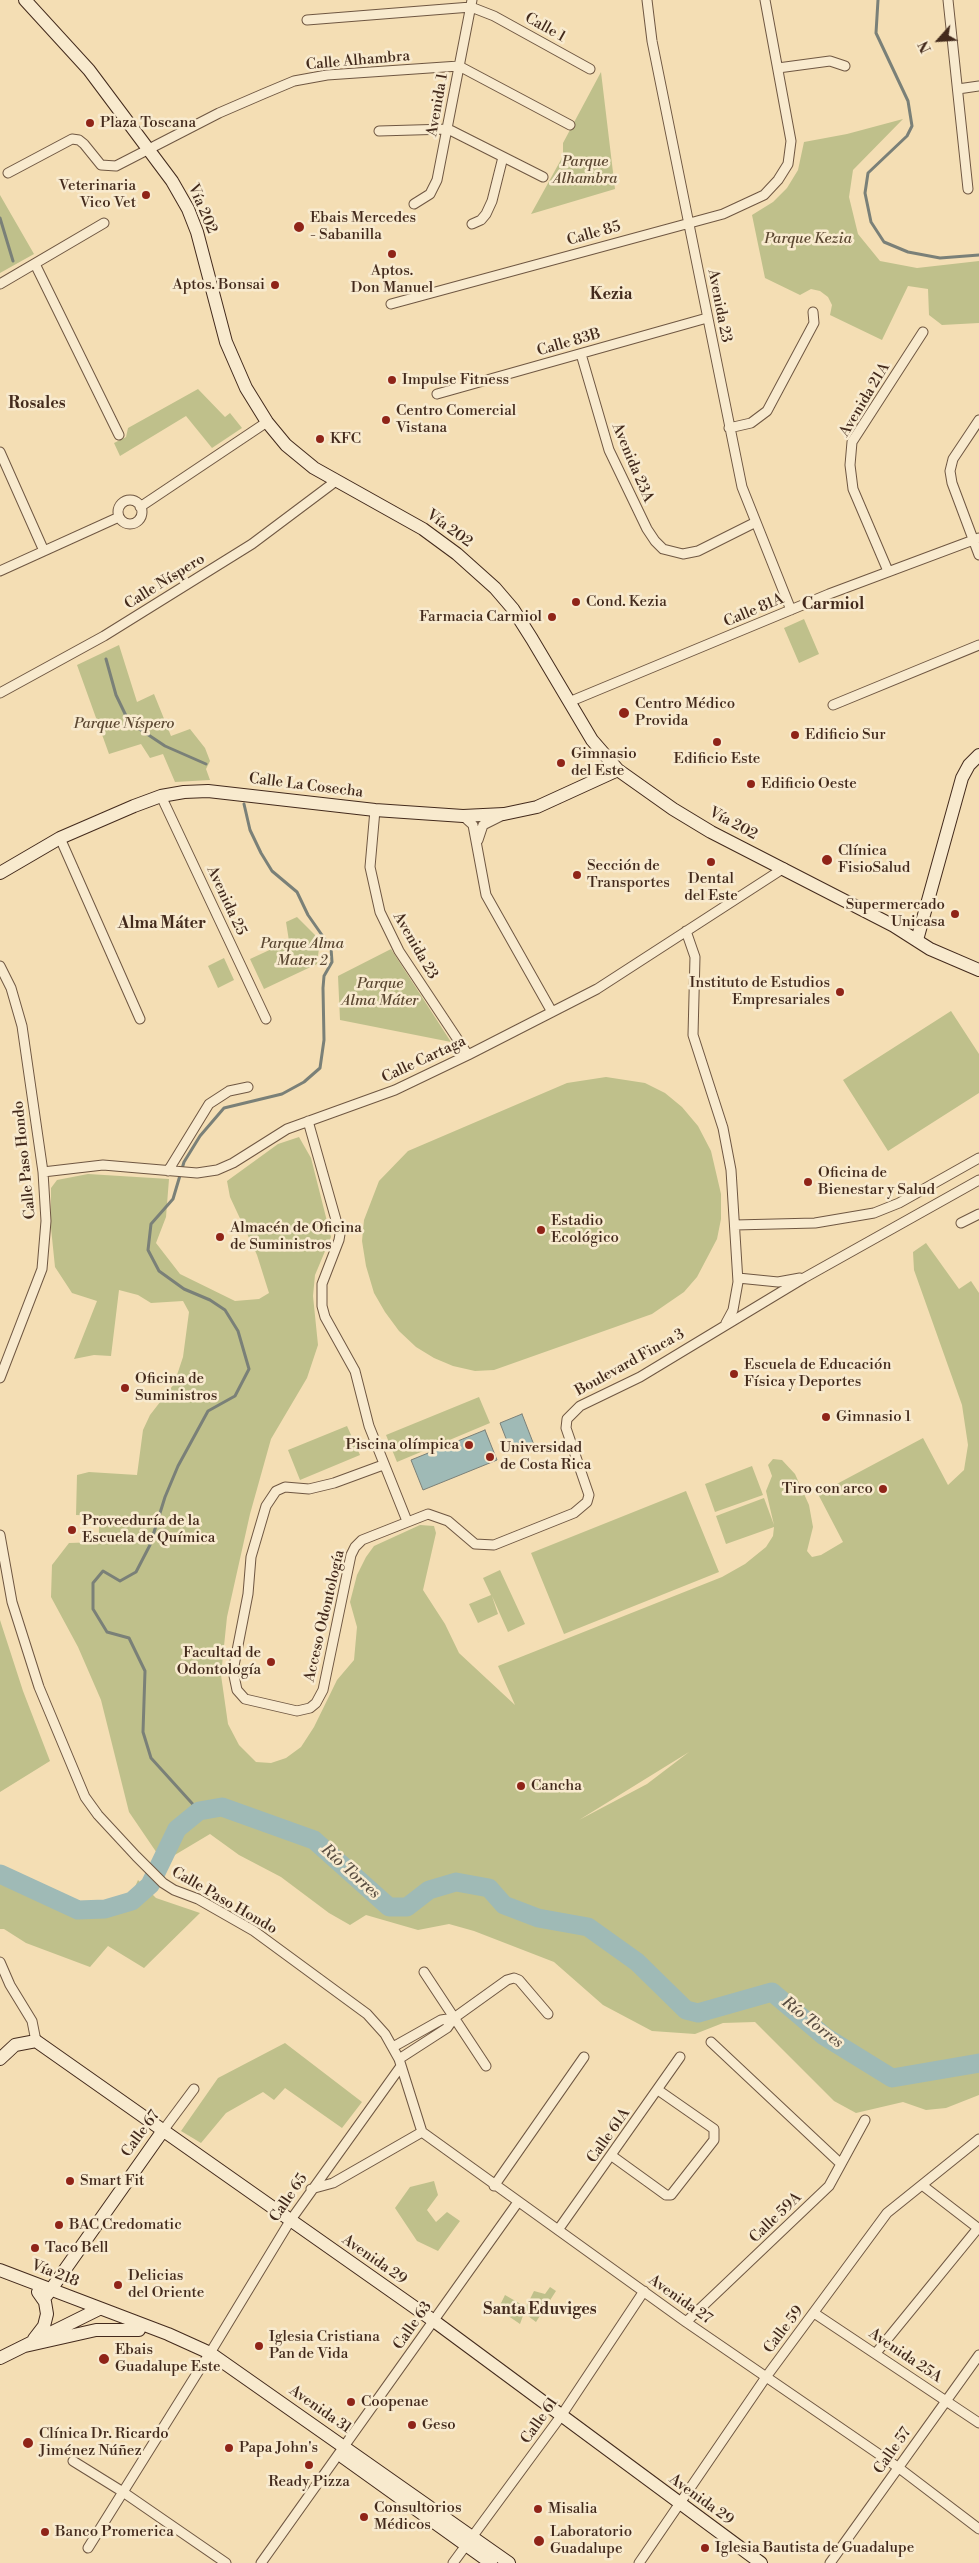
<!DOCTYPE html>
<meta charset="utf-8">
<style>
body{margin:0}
#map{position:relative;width:979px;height:2563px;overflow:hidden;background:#f4deb4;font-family:"Libre Bodoni",serif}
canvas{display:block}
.north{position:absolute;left:914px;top:15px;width:50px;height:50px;-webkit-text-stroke:4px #f8eace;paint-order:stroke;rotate:244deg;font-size:14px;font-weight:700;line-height:20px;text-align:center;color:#432a1c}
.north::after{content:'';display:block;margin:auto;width:18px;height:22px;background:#432a1c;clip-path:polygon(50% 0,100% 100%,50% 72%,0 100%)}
</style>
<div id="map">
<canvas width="979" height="2563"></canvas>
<div class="north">N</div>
</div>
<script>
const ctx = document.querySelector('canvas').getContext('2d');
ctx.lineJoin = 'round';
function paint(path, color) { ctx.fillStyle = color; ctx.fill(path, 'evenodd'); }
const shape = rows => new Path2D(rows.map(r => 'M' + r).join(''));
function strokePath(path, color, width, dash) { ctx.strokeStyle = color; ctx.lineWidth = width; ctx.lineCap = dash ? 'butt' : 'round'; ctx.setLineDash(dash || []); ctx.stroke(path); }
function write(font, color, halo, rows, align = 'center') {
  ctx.font = font + ' "Libre Bodoni",serif'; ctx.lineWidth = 5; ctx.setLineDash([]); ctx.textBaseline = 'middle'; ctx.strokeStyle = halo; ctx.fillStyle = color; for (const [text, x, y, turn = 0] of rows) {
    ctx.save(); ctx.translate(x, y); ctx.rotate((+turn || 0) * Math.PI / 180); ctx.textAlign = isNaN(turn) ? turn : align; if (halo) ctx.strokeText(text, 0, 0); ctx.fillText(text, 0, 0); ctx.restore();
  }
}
paint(shape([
 [601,72,615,189,531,214,563,156,563,143],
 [903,119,853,170,849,197,858,234,880,261,917,268,979,261,979,323,942,325,929,315,928,289,908,286,882,340,830,315,832,305,828,297,820,291,811,289,800,295,765,278,752,215,773,202,787,188,798,170,804,142,847,134],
 [0,195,34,254,0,273],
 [198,389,225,417,230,413,242,428,212,448,186,416,120,456,114,443,126,437,128,428],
 [804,619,819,654,799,663,784,628],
 [119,645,137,702,154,694,171,736,190,729,205,748,210,761,206,769,210,780,175,782,163,754,150,758,141,744,109,754,77,665],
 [297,917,320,940,317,964,264,989,250,959,289,941,286,922],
 [391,949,451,1042,340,1020,338,976],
 [224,958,234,980,218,988,208,966],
 [951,1011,979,1054,979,1093,888,1151,843,1080],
 [606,1077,645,1083,665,1093,682,1107,698,1126,711,1151,721,1194,721,1219,717,1239,697,1277,684,1292,652,1314,494,1370,475,1371,453,1366,434,1358,416,1347,399,1331,385,1312,374,1293,366,1266,362,1241,364,1220,379,1181,408,1151,567,1083],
 [299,1137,311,1158,331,1237,315,1275,313,1296,318,1345,307,1378,271,1439,250,1514,227,1617,221,1675,228,1724,239,1745,256,1762,271,1763,286,1758,301,1747,314,1727,337,1680,354,1660,357,1627,350,1602,357,1575,366,1557,374,1546,420,1525,434,1526,436,1533,423,1590,445,1624,459,1653,515,1705,498,1666,722,1577,745,1564,766,1547,773,1536,774,1527,726,1544,716,1516,764,1498,774,1525,766,1491,772,1476,768,1465,773,1459,782,1460,795,1474,809,1505,813,1527,807,1551,812,1557,821,1555,843,1542,818,1494,923,1438,948,1485,964,1470,968,1445,962,1405,914,1270,913,1252,926,1243,959,1289,971,1281,979,1293,979,2095,946,2108,926,2110,903,2102,856,2113,834,2101,755,2022,723,2023,695,2034,652,2031,603,2005,554,1962,474,1931,449,1924,418,1930,366,1915,350,1925,329,1913,281,1877,239,1855,210,1834,163,1862,129,1812,101,1700,78,1647,51,1597,52,1565,69,1543,99,1542,99,1516,76,1515,77,1475,89,1472,137,1475,143,1430,150,1415,174,1384,183,1357,189,1312,183,1301,151,1303,138,1295,119,1290,111,1356,94,1355,74,1359,97,1301,72,1293,55,1267,51,1228,51,1188,57,1180,88,1174,169,1179,166,1217,156,1243,180,1274,235,1301,259,1299,269,1293,257,1255,230,1197,227,1181,278,1144],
 [689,1752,647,1784,579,1820],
 [479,1397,490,1423,397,1462,386,1435],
 [347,1426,360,1455,300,1480,288,1450],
 [752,1466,763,1495,715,1512,705,1484],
 [686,1491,719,1572,564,1634,531,1553],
 [500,1570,525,1624,508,1632,492,1596,498,1614,478,1623,469,1604,491,1595,483,1578],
 [0,1620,23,1691,50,1761,0,1792],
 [0,1870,12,1871,71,1902,91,1907,130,1898,138,1880,156,1898,200,1913,144,1968,108,1946,90,1967,26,1943,4,1929,0,1929],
 [285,2043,362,2102,342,2128,285,2088,274,2100,263,2092,226,2113,201,2143,181,2131,218,2078],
 [434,2181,438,2195,427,2210,436,2222,447,2212,460,2221,438,2251,417,2241,395,2208,410,2187],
 [550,2287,556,2291,536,2322,524,2313,520,2324,498,2309,505,2295,526,2307,534,2291,545,2294]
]), '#bfc08b');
const water = shape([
 [522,1414,534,1445,512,1454,500,1423,522,1414],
 [485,1430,497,1460,423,1490,411,1460,485,1430]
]);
paint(water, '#9fbab6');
strokePath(water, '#7a8078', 1);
strokePath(shape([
 [878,0,876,33,908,101,912,126,907,136,868,173,865,193,871,222,884,242,908,252,940,258,979,255],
 [0,218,13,261],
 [106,659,116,695,129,722,165,746,206,764],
 [199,1811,151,1758,143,1732,145,1671,129,1638,107,1632,93,1609,93,1583,103,1571,120,1581,136,1572,150,1545,165,1497,178,1466,208,1411,235,1396,249,1369,238,1331,225,1310,210,1300,184,1289,159,1271,148,1250,151,1224,173,1199,184,1162,200,1136,224,1108,282,1094,304,1082,320,1068,324,1040,323,988,324,976,332,962,331,948,308,915,297,892,272,871,261,853,250,830,244,804]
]), '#7a8078', 3);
strokePath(shape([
 [0,1874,78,1910,105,1909,132,1901,150,1885,177,1829,199,1811,222,1807,314,1840,389,1907,407,1907,429,1890,456,1882,489,1888,504,1905,538,1918,588,1927,637,1962,686,2010,698,2013,772,1992,824,2036,892,2078,979,2063]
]), '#9fbab6', 19);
const street = shape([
 [647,0,652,41,742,487,791,610],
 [948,0,968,189],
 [307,20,471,7,494,16,590,69],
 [778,68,830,61,845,66],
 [958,89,979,86],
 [379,131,448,129,543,177],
 [8,173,72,139,79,140,84,144,101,165,116,166,219,113,263,94,294,81,327,75,459,66,570,125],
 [414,204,430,194,437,180,472,0],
 [472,224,481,220,486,214,492,201,503,157],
 [35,264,119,435],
 [0,284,104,223],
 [391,304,723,214,764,195,778,180,788,164,791,141,765,0],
 [581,354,609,450,647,529,655,541,663,549,683,554,698,551,754,523],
 [437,394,707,318],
 [979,420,953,459,950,471,952,483,979,555],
 [729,428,751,423,767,411,814,323,813,312],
 [0,452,44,551],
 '118 512a12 12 0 1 1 24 0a12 12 0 1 1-24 0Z',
 [140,507,267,422],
 [0,571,119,517],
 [888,571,853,489,850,465,852,442,923,332],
 [0,693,104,636,252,544,336,481],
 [569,702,829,594,979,538],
 [833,705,979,645],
 [161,796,266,1019],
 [375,810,370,867,380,912,399,951,468,1055],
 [463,816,473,825,486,895,552,1012],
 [60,838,140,1019],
 [478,840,483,825,501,816],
 [686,931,695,957,693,1035,723,1128,731,1170,738,1282,733,1310,726,1323],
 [0,966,11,988,22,1026,43,1172,46,1221,42,1269,0,1378],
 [308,1121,340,1234,339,1240,322,1284,322,1306,325,1317,355,1371,369,1426,407,1521],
 [168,1171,209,1104,229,1091,248,1087],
 [43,1172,103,1165,197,1173,217,1170,233,1163,287,1129,395,1090,468,1055,597,989,784,868],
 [961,1223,979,1214],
 [735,1225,815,1223,874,1213,899,1203,979,1158],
 [738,1278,778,1282,800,1278],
 [383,1465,334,1483,309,1489,285,1487,276,1491,266,1506,251,1557,248,1594,233,1671,237,1690,245,1699,297,1711,310,1708,316,1703,323,1690,351,1555,355,1547,362,1540,428,1514,448,1521,475,1544,494,1545,574,1513,587,1502,589,1495,566,1428,567,1419,580,1406,640,1377,804,1278,979,1180],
 [0,1535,12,1602,39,1687,85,1797,98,1815,136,1856,163,1883,174,1890,198,1899,254,1931,367,2014,385,2034,399,2059,422,2132,686,2322,899,2468,979,2529],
 [0,1962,10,1985,32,2021,36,2041],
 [424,1972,486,2066],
 [711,2042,841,2164],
 [393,2047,441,2020,454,2018],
 [399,2059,447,2028,454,2018,507,1980,514,1978,519,1980,548,2014],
 [162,2132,194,2089],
 [612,2156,666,2195,671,2195,714,2140,714,2129,658,2090],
 [922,2185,979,2229],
 [494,2186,584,2057],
 [311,2189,333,2183,422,2132],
 [558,2230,680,2057],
 [814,2313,979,2423],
 [686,2322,829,2186,865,2120],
 [210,2353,290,2221,401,2066],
 [876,2353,978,2228],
 [73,2461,123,2492,226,2563],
 [88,2548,206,2359],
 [261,2563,518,2202],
 [453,2563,561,2416,644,2291],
 [639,2563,766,2377,887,2213,979,2139],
 [830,2563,979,2355]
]);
const secondary = shape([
 [25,0,89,70,172,181,188,209,197,232,226,342,246,388,267,422,286,445,314,468,423,529,457,554,495,588,513,609,532,639,592,740,618,770,673,809,711,832,894,926,930,949,979,970],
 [0,873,60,838,134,806,161,796,184,792,208,791,375,810,463,816,504,814,537,807,618,770],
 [917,940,962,778,969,765,979,755],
 [0,2059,15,2045,36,2041,434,2321,761,2563],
 [0,2270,168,2334,210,2353,509,2563],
 [47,2295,162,2132],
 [34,2339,44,2326,47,2314,45,2302,38,2292],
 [25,2346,96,2330,139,2330],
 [0,2358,99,2309],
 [343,2457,491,2563]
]);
strokePath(street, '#6f5742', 11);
strokePath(secondary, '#432a1c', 14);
strokePath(street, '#f8eace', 9);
strokePath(secondary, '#f8eace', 12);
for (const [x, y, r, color] of [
 [90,123,5,"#8f2418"],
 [146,195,5,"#8f2418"],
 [299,227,6,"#8f2418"],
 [392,254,5,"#8f2418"],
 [275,285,5,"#8f2418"],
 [392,380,5,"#8f2418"],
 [386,420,5,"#8f2418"],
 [320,439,5,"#8f2418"],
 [576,602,5,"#8f2418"],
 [552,617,5,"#8f2418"],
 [624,713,6,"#8f2418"],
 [795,735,5,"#8f2418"],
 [717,742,5,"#8f2418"],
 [561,763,5,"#8f2418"],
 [751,784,5,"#8f2418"],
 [827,860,6,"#8f2418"],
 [711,862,5,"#8f2418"],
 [577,875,5,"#8f2418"],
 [955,914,5,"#8f2418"],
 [840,992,5,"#8f2418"],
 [808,1182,5,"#8f2418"],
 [541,1230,5,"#8f2418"],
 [220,1237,5,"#8f2418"],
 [734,1374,5,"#8f2418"],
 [125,1388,5,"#8f2418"],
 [826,1417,5,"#8f2418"],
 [469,1445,5,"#8f2418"],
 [490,1457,5,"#8f2418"],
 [883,1489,5,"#8f2418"],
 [72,1530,5,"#8f2418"],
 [271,1662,5,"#8f2418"],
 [521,1786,5,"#8f2418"],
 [70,2181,5,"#8f2418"],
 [59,2225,5,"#8f2418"],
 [35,2248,5,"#8f2418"],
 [118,2285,5,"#8f2418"],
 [259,2346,5,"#8f2418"],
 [104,2359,6,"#8f2418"],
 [351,2402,5,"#8f2418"],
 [412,2425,5,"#8f2418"],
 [28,2443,6,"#8f2418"],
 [229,2448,5,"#8f2418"],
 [309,2465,5,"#8f2418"],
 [538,2509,5,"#8f2418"],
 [364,2517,5,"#8f2418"],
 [45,2532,5,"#8f2418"],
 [539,2541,6,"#8f2418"],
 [705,2548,5,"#8f2418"]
]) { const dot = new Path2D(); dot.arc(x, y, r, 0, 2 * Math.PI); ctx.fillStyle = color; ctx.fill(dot); strokePath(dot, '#f8eace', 2); }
write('15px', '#432a1c', '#f8eace', [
 ["Calle 1",545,28,29],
 ["Calle Alhambra",358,61,-5],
 ["Avenida 1",438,105,-80],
 ["Vía 202",202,209,67],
 ["Calle 85",594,234,-16],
 ["Avenida 23",719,306,79],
 ["Calle 83B",569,343,-16],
 ["Avenida 21A",865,400,-59],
 ["Avenida 23A",632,463,67],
 ["Vía 202",449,529,36],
 ["Calle Níspero",165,582,-32],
 ["Calle 81A",754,611,-23],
 ["Calle La Cosecha",306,786,7],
 ["Vía 202",733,824,28],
 ["Avenida 25",226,901,65],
 ["Avenida 23",415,946,60],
 ["Calle Cartaga",424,1060,-25],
 ["Calle Paso Hondo",25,1160,-96],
 ["Boulevard Finca 3",630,1363,-29],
 ["Acceso Odontología",325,1616,-77],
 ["Calle Paso Hondo",224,1901,30],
 ["Calle 67",141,2134,-54],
 ["Calle 61A",609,2136,-55],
 ["Calle 65",289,2198,-56],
 ["Calle 59A",776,2218,-44],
 ["Avenida 29",374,2260,35],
 ["Vía 218",55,2274,21],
 ["Avenida 27",680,2300,35],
 ["Calle 63",413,2326,-55],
 ["Calle 59",784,2330,-53],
 ["Avenida 25A",905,2356,34],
 ["Avenida 31",320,2410,35],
 ["Calle 61",540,2421,-55],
 ["Calle 57",893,2451,-55],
 ["Avenida 29",701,2500,36]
]);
write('15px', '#432a1c', '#f8eace', [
 ["Plaza Toscana",100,123],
 ["Veterinaria",136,186,"right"],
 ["Vico Vet",136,203,"right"],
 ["Ebais Mercedes",310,218],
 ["- Sabanilla",310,235],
 ["Aptos.",392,271,"center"],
 ["Don Manuel",392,288,"center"],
 ["Aptos. Bonsai",265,285,"right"],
 ["Impulse Fitness",402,380],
 ["Centro Comercial",396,411],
 ["Vistana",396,428],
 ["KFC",330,439],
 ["Cond. Kezia",586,602],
 ["Farmacia Carmiol",542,617,"right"],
 ["Centro Médico",635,704],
 ["Provida",635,721],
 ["Edificio Sur",805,735],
 ["Gimnasio",571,754],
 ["del Este",571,771],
 ["Edificio Este",717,759,"center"],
 ["Edificio Oeste",761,784],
 ["Clínica",838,851],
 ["FisioSalud",838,868],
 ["Sección de",587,866],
 ["Transportes",587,883],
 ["Dental",711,879,"center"],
 ["del Este",711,896,"center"],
 ["Supermercado",945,905,"right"],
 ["Unicasa",945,922,"right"],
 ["Instituto de Estudios",830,983,"right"],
 ["Empresariales",830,1000,"right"],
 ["Oficina de",818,1173],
 ["Bienestar y Salud",818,1190],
 ["Estadio",551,1221],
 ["Ecológico",551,1238],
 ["Almacén de Oficina",230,1228],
 ["de Suministros",230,1245],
 ["Escuela de Educación",744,1365],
 ["Física y Deportes",744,1382],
 ["Oficina de",135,1379],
 ["Suministros",135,1396],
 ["Gimnasio 1",836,1417],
 ["Piscina olímpica",459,1445,"right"],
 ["Universidad",500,1448],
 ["de Costa Rica",500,1465],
 ["Tiro con arco",873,1489,"right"],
 ["Proveeduría de la",82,1521],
 ["Escuela de Química",82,1538],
 ["Facultad de",261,1653,"right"],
 ["Odontología",261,1670,"right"],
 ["Cancha",531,1786],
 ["Smart Fit",80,2181],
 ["BAC Credomatic",69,2225],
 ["Taco Bell",45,2248],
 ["Delicias",128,2276],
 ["del Oriente",128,2293],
 ["Iglesia Cristiana",269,2337],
 ["Pan de Vida",269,2354],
 ["Ebais",115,2350],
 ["Guadalupe Este",115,2367],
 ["Coopenae",361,2402],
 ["Geso",422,2425],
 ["Clínica Dr. Ricardo",39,2434],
 ["Jiménez Núñez",39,2451],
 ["Papa John's",239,2448],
 ["Ready Pizza",309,2482,"center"],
 ["Consultorios",374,2508],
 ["Médicos",374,2525],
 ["Misalia",548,2509],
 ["Banco Promerica",55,2532],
 ["Laboratorio",550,2532],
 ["Guadalupe",550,2549],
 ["Iglesia Bautista de Guadalupe",715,2548]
], 'left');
write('italic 15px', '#5c4832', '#f8eace', [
 ["Parque",585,162],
 ["Alhambra",585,179],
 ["Parque Kezia",808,239],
 ["Parque Níspero",124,724],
 ["Parque Alma",302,944],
 ["Mater 2",302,961],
 ["Parque",380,984],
 ["Alma Máter",380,1001]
]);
write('bold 16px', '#432a1c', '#f8eace', [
 ["Kezia",611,295],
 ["Rosales",37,404],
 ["Carmiol",833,605],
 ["Alma Máter",162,924],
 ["Santa Eduviges",540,2310]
]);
write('italic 16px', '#5a4e42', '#f8eace', [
 ["Río Torres",350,1872,42],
 ["Río Torres",812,2023,38]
]);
</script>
